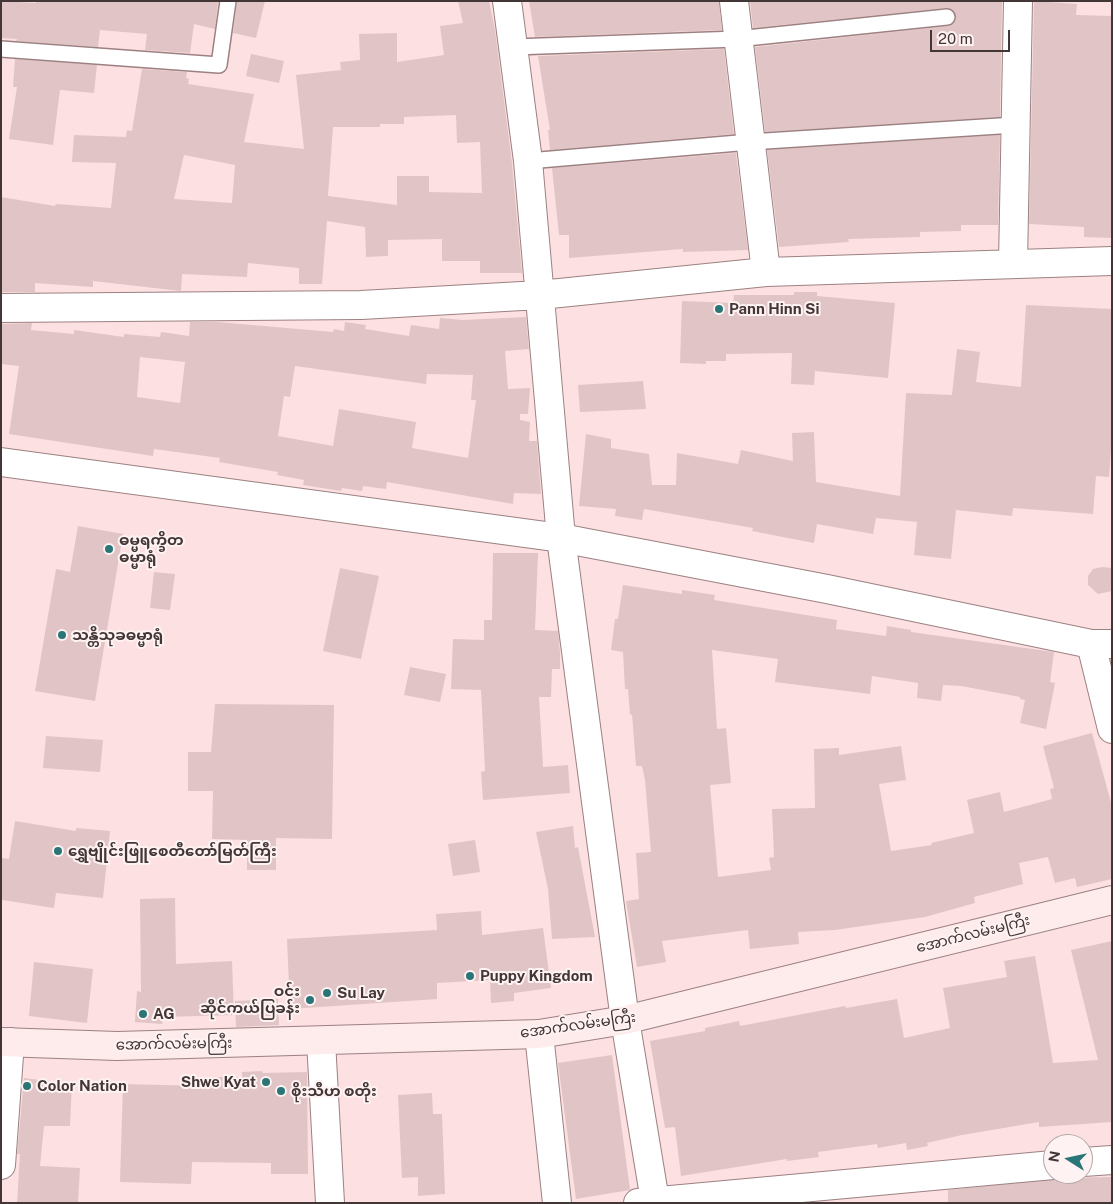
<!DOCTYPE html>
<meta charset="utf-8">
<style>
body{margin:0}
#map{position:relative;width:1113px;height:1204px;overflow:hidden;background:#fde0e1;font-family:"Public Sans",sans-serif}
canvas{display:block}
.frame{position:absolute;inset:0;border:2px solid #423637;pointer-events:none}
.north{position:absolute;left:1043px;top:1134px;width:50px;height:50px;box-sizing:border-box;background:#fef2f2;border:1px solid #b3a7a7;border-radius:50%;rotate:280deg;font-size:14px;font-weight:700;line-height:20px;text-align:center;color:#423637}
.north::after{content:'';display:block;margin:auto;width:18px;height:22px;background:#2a7575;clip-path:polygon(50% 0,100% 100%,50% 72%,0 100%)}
.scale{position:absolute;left:930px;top:30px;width:80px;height:22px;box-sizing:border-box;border:2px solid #423637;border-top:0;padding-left:6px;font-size:15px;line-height:18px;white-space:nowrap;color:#423637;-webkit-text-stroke:4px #fef2f2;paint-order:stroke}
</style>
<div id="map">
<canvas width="1113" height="1204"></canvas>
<div class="frame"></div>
<div class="north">N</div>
<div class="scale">20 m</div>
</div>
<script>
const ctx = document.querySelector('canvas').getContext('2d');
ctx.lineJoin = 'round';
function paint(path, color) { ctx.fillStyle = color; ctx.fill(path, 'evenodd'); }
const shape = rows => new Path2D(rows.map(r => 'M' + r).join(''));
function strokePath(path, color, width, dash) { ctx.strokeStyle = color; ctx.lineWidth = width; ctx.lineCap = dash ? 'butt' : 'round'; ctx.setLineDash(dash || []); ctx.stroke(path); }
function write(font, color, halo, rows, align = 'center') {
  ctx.font = font + ' "Public Sans","Noto Sans Myanmar",sans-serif'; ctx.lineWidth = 4; ctx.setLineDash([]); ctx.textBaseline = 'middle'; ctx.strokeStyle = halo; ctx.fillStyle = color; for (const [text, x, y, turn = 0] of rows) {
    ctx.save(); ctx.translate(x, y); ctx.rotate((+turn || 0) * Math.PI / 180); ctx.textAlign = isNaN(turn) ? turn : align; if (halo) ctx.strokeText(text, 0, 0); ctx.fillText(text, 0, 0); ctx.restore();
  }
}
paint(shape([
 [1,1,36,3,36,1,218,1,215,29,194,24,190,53,145,50,147,34,100,30,98,47,16,41,17,39,1,38],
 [237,1,265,1,256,38,233,33],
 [458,1,489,1,495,30,512,163,522,273,480,273,480,261,442,261,442,239,388,240,388,256,366,257,365,227,327,221,322,284,299,284,299,268,248,263,247,277,182,274,181,291,93,281,93,287,35,283,35,292,1,292,1,197,55,206,56,204,111,208,116,163,72,162,74,135,126,137,127,130,132,131,142,69,187,72,186,78,189,79,188,84,254,94,244,142,304,149,296,75,341,70,340,62,360,60,359,34,397,33,397,62,444,55,440,26,463,23],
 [456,115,457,143,480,142,482,193,429,192,429,176,397,176,397,205,328,196,333,127,380,127,380,124,404,124,404,117],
 [184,155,235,165,232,203,174,199],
 [529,1,719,1,722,30,535,37],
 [750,1,1002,1,1000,117,765,132,755,47,948,26,955,21,956,16,951,9,946,8,753,28],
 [1034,1,1077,4,1076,15,1112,16,1112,238,1084,237,1084,227,1029,224],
 [724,49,734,134,550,150,548,130,550,130,538,56],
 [251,54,284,61,279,83,246,76],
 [15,59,97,65,94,93,60,90,53,145,9,139,17,87,13,87],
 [1000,135,998,225,961,225,961,231,920,232,920,237,848,239,849,242,779,247,767,150],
 [736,153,748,250,683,252,683,249,569,258,569,235,559,235,552,168],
 [794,292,817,292,817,296,895,303,888,378,815,371,814,385,791,384,792,353,726,354,726,361,706,361,706,364,680,363,682,301,733,303,734,295,794,295],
 [1026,305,1112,309,1112,436,1109,477,1096,476,1093,514,1013,508,1012,516,956,510,951,559,914,555,917,522,876,518,873,534,817,524,814,543,752,531,753,528,644,509,642,520,615,516,616,509,579,506,586,434,611,439,611,448,649,454,652,485,676,485,677,453,738,464,741,450,793,461,792,433,814,432,816,482,900,496,906,393,952,395,957,349,980,352,976,382,1021,387],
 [526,317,529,349,505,351,508,389,530,388,528,414,520,414,520,420,530,422,529,441,537,441,541,494,514,493,513,504,387,482,386,489,363,486,362,491,342,488,341,491,303,485,304,480,277,475,278,472,219,462,220,458,154,449,153,456,9,434,19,366,1,364,1,324,32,323,31,330,74,334,74,330,124,337,124,334,160,337,161,332,189,336,190,322,218,322,333,332,334,329,344,331,345,322,366,325,365,329,409,336,411,325,439,329,440,318,463,320],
 [140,357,185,362,180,403,137,397],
 [295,366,426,384,427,374,473,375,471,400,476,400,468,458,412,448,416,422,339,409,333,446,278,436,284,396,290,397],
 [643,381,646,409,580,412,578,385],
 [78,526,123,534,95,701,35,691,56,569,70,572],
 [493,553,538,553,535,630,558,631,560,652,560,669,552,669,551,697,539,697,543,767,568,765,570,793,483,800,481,772,485,771,481,690,451,689,453,639,484,640,484,620,492,620],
 [1102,567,1112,568,1112,591,1098,594,1088,585,1088,576,1093,569],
 [340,568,379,576,361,659,323,651],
 [154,572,175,574,170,610,150,608],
 [623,585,682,594,682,590,715,595,714,600,837,620,836,629,886,636,887,626,911,630,911,632,1054,652,1050,682,1055,683,1046,729,1020,723,1025,700,1020,699,1020,697,961,686,943,685,941,701,917,698,918,683,872,676,870,694,775,682,778,659,712,650,717,729,726,728,731,783,710,785,718,877,771,870,769,858,774,857,772,809,815,808,814,749,839,748,839,755,901,746,906,780,879,784,891,851,932,845,931,843,974,833,967,800,1000,792,1004,812,1052,799,1050,789,1054,788,1043,746,1092,733,1112,806,1112,879,1077,887,1075,878,1055,883,1048,857,1019,863,1023,884,974,897,975,903,925,917,835,930,798,932,799,944,750,949,748,930,662,941,666,962,637,967,626,901,639,899,636,853,651,852,645,780,642,766,636,766,632,714,630,715,628,689,625,689,623,652,611,650,615,619,618,619],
 [410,667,446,674,440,702,404,695],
 [215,704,334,705,332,839,276,838,276,870,247,870,247,840,212,839,213,791,188,791,188,752,211,752],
 [46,736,103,740,100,772,43,768],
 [15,821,76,831,76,828,110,831,103,898,56,893,54,908,2,900,1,858,9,859],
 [573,826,575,848,578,847,595,937,552,939,548,889,536,832],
 [475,840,480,872,453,876,448,844],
 [175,898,176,964,232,961,234,1015,163,1017,162,1024,135,1022,137,991,141,992,140,899],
 [481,911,482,935,543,928,551,988,514,993,514,1001,491,1003,490,980,437,983,437,999,290,1009,287,939,437,930,436,914],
 [1112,941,1112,1122,1039,1127,1039,1122,962,1135,927,1143,928,1146,907,1150,906,1143,878,1148,877,1144,818,1152,819,1157,787,1161,787,1159,681,1176,675,1127,665,1128,650,1041,705,1031,705,1028,739,1021,740,1026,845,1006,846,1008,897,999,904,1038,950,1028,943,988,1007,977,1004,961,1035,956,1053,1063,1098,1060,1071,950],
 [34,962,93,969,87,1023,29,1016],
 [278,999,279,1025,236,1027,235,1001],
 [612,1055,630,1190,576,1199,558,1063],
 [262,1071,263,1073,307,1072,308,1174,271,1174,271,1163,192,1162,191,1184,120,1182,123,1084,202,1086,202,1077,242,1077,242,1072],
 [24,1078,48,1081,47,1083,72,1083,70,1126,44,1126,40,1166,80,1168,78,1203,17,1203,20,1154,17,1154],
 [432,1093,433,1114,442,1114,445,1194,418,1196,418,1177,402,1178,398,1095],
 [1112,1177,1112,1203,948,1203,948,1190,1060,1178]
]), '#e1c5c6');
const service = shape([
 [514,47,737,39,947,17],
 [1,49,219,65,228,1],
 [528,161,750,142,1015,125]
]);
const minor = shape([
 [507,1,528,161,561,538,625,1020,655,1201],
 [734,1,766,272],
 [1013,263,1018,1],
 [1,308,361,305,540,295,766,272,1112,261],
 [1,462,561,538,827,589,1091,644,1112,644],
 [1091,644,1112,729],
 [539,1034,557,1203],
 [321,1041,330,1203],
 [1083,1162,1112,1160],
 [1,1165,10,1042],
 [638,1203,1053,1165]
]);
const secondary = shape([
 [1,1042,117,1046,539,1034,625,1020,1112,900]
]);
strokePath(service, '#9c8182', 18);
strokePath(minor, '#9c8182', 30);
strokePath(secondary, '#9c8182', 30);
strokePath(service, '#fff', 15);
strokePath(minor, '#fff', 28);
strokePath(secondary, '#feebec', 28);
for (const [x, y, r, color] of [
 [719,309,5,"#2a7575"],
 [109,549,5,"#2a7575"],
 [62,635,5,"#2a7575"],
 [58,851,5,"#2a7575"],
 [470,976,5,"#2a7575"],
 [327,993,5,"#2a7575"],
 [310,1000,5,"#2a7575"],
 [143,1014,5,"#2a7575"],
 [266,1082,5,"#2a7575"],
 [27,1086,5,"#2a7575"],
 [281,1091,5,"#2a7575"]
]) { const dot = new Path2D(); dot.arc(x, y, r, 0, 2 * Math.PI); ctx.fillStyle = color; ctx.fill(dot); strokePath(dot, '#fef2f2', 2); }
write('bold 15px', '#423637', '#fef2f2', [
 ["Pann Hinn Si",729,309],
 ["ဓမ္မရက္ခိတ",119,540],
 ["ဓမ္မာရုံ",119,557],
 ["သန္တိသုခဓမ္မာရုံ",72,635],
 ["ရွှေဗျိုင်းဖြူစေတီတော်မြတ်ကြီး",68,851],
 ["Puppy Kingdom",480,976],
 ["ဝင်း",300,991,"right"],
 ["ဆိုင်ကယ်ပြခန်း",300,1008,"right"],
 ["Su Lay",337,993],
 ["AG",153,1014],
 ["Shwe Kyat",256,1082,"right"],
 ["Color Nation",37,1086],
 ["စိုးသီဟ စတိုး",291,1091]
], 'left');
write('15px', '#423637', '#fef2f2', [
 ["အောက်လမ်းမကြီး",973,934,-14],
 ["အောက်လမ်းမကြီး",578,1025,-8],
 ["အောက်လမ်းမကြီး",174,1044,-1]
]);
</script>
